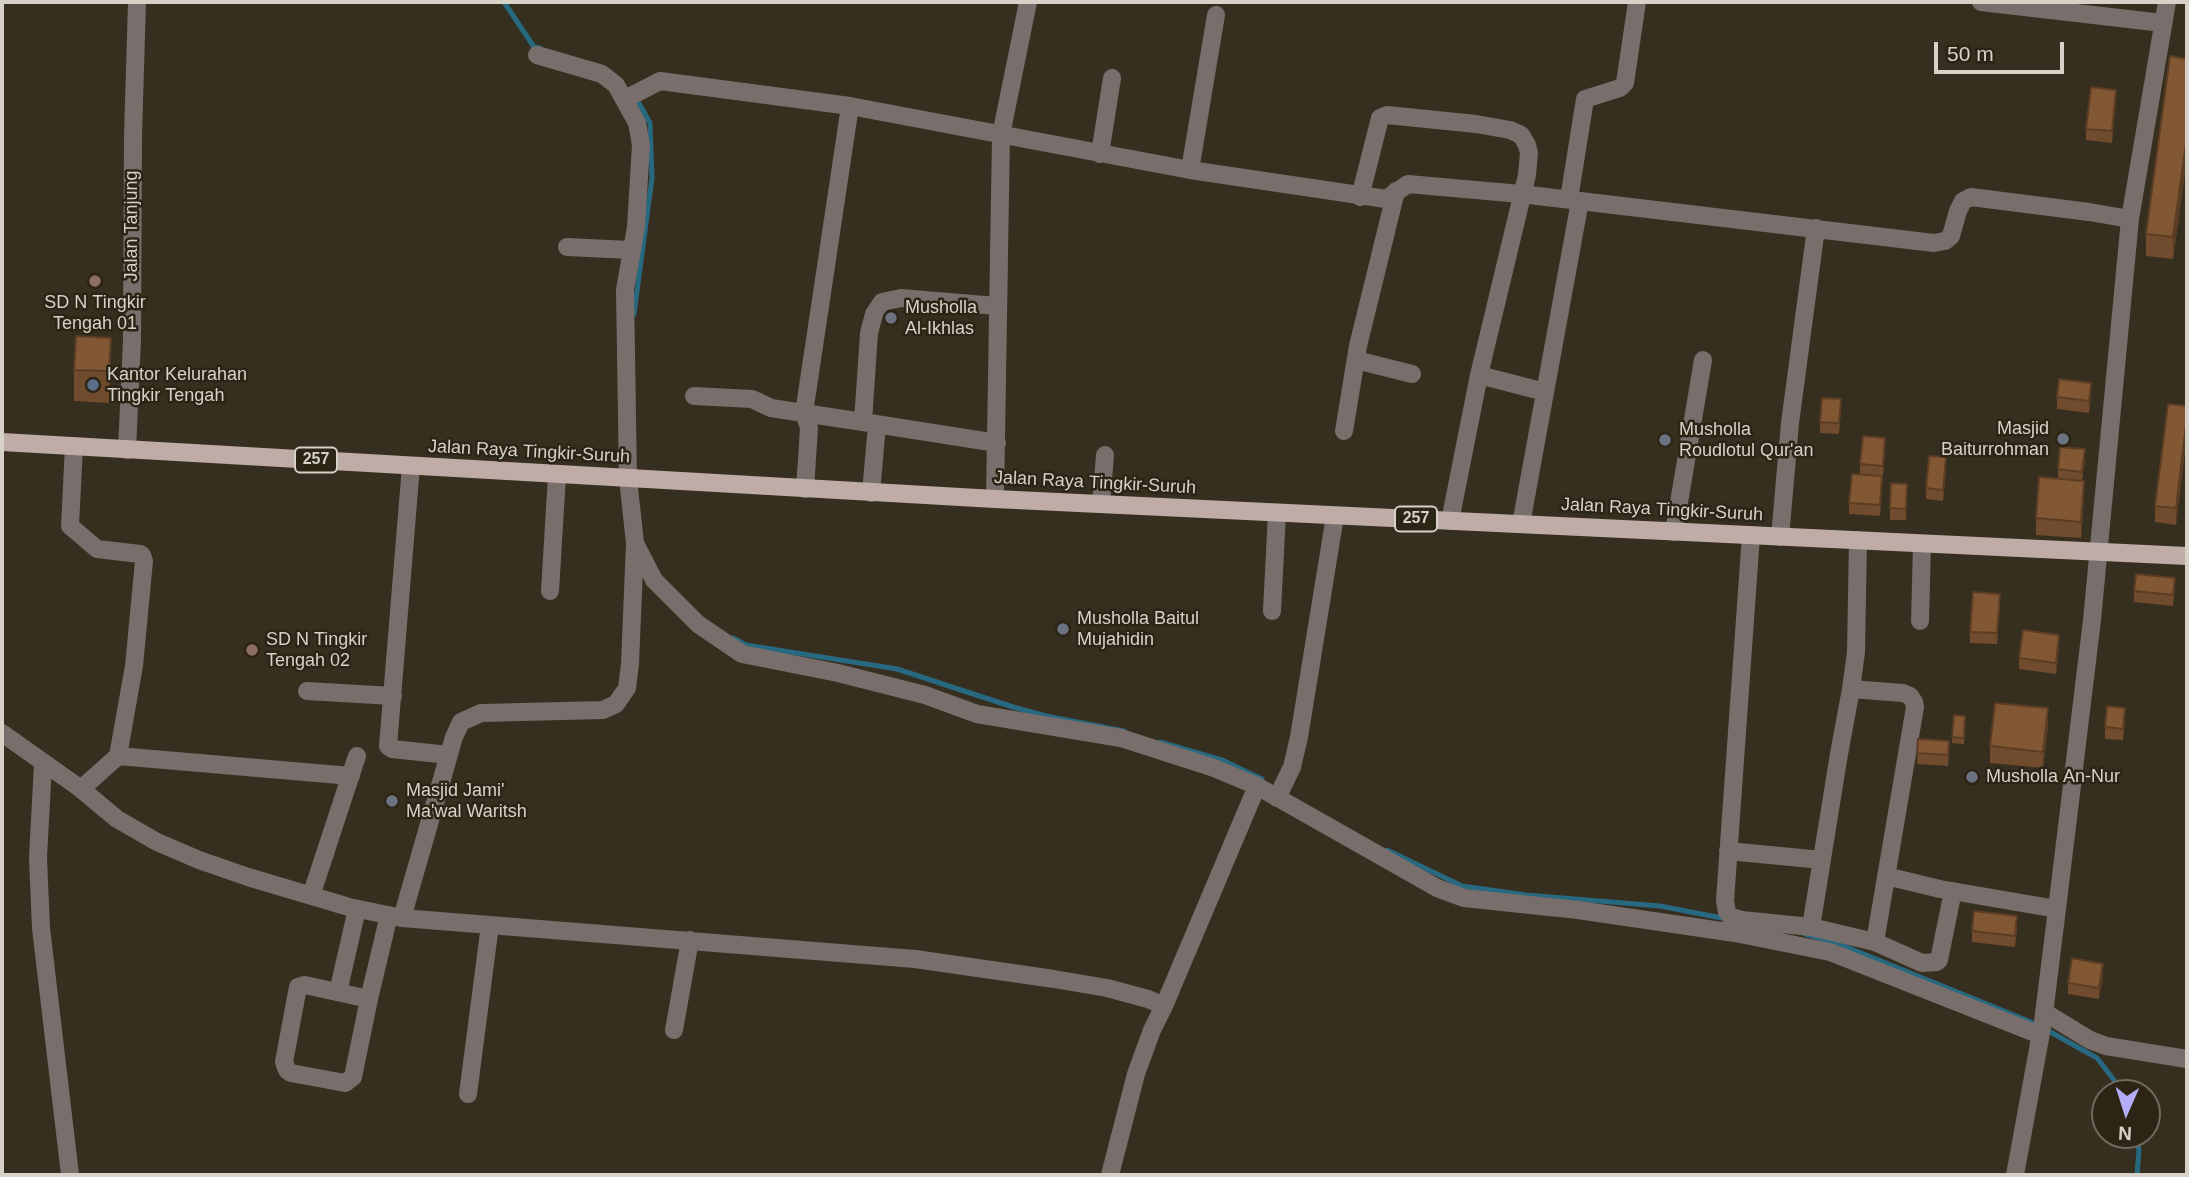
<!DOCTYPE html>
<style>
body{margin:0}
#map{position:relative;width:2189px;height:1177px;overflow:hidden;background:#362f1f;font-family:Helvetica,sans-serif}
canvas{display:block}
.frame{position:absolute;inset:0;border:4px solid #d6d2c8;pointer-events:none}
.north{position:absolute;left:2091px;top:1079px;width:70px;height:70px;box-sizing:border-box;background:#2c2515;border:2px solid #706a5d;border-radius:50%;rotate:183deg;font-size:19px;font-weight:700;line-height:28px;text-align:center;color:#d6d2c8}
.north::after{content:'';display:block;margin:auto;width:24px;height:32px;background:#b3adf9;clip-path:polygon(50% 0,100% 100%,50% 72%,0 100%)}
.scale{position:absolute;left:1934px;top:42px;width:130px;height:32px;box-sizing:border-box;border:4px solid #d6d2c8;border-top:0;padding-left:9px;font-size:21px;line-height:24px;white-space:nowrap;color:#d6d2c8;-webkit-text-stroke:5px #2c2515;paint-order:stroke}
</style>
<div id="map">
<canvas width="2189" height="1177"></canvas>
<div class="frame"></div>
<div class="north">N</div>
<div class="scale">50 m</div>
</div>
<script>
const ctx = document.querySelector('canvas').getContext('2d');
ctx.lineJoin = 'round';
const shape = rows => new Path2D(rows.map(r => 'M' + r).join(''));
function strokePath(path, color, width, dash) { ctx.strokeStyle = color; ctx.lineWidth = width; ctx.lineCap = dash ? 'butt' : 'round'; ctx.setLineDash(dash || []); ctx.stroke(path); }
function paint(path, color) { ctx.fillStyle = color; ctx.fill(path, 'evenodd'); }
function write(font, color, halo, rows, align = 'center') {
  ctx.font = font + ' Helvetica,sans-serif'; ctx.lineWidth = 5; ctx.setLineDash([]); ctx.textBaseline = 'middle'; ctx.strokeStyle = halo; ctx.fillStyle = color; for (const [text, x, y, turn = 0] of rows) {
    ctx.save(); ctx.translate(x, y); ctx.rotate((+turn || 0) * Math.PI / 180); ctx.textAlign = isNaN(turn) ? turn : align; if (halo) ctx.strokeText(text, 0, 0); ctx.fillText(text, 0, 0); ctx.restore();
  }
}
strokePath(shape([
 [504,2,534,47,540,48],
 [634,314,652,178,650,123,636,98],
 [733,638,746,645,897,669,1013,707,1046,716,1124,731],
 [1160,742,1222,760,1262,779],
 [1387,850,1462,886,1526,895,1660,906,1727,919],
 [1805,934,1839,944,2036,1024,2097,1058,2124,1093],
 [2136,1135,2139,1150,2137,1175]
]), '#286982', 5);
strokePath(shape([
 [1981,2,2163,23],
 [625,99,660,81,850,106,1190,170,1386,199,1408,184,1521,194,1934,243,1945,241,1951,236,1958,211,1963,201,1971,197,2089,212,2130,219],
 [1100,154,1112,78],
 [1190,170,1216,15],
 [1360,197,1380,118,1387,115,1476,124,1510,130,1521,135,1527,145,1529,153,1527,175,1479,375,1450,521],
 [1569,199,1585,99,1620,88,1625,83,1637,2],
 [567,247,630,250],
 [1356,360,1412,374],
 [1479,375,1545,392],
 [694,396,752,399,771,408,863,422],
 [1344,431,1358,346,1396,191],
 [997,443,863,422,869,333,874,314,882,302,901,298,997,306],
 [74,446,70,526,97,549,140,554,142,555,144,561,134,666,118,756,81,789],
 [127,450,132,340,133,136,137,2],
 [411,466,388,746,392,749,449,755],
 [805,489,809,428,804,413,850,106],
 [871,493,877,425],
 [995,499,1001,135,1028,2],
 [1101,504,1105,455],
 [1521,524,1580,201],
 [1674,532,1703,360],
 [1751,535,1725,901,1727,912,1731,917,1742,920,1811,927,1875,942,1915,707,1914,702,1910,696,1903,693,1851,689,1856,652,1858,540],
 [1780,537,1790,423,1816,228],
 [635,543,654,580,698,624,742,654,838,673,925,695,977,714,1121,738,1214,768,1257,786,1437,888,1464,898,1578,910,1735,933,1830,952,2040,1035],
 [550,591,557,476],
 [1272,611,1277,513],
 [1920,621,1922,544],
 [307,691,393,696],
 [2,733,81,789,117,819,157,842,199,860,248,877,349,907,402,918,915,959,1054,979,1107,988,1148,999,1164,1006,1152,1030,1136,1074,1110,1175],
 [118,756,351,776],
 [43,764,38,858,41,928,70,1175],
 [1277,798,1292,767,1299,737,1335,516],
 [1728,851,1822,860],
 [1886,876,1940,889,2057,909],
 [311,896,357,756],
 [402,918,454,737,461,722,481,713,603,710,616,704,627,688,630,664,635,543,628,479,625,290,636,227,641,145,637,123,616,85,602,74,537,55],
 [1811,927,1839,754,1851,689],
 [1875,942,1922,963,1937,962,1939,960,1953,891],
 [338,992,357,909],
 [369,999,305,985,298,987,284,1062,287,1070,291,1073,345,1083,353,1077,369,999,389,915],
 [1164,1006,1257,786],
 [2044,1012,2090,1040,2106,1046,2187,1059],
 [674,1030,690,940],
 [468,1094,490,925],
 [2015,1175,2043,1022,2057,909,2092,620,2130,219,2167,2]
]), '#786e6b', 18);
strokePath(shape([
 [2,442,995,499,2187,556]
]), '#c0aca6', 18);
paint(shape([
 [2187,59,2187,158,2173,259,2146,256,2146,234],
 [2116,101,2112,143,2086,140,2086,129],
 [74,370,111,370,109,403,74,401],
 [2091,394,2089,413,2057,409,2057,397],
 [2187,406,2187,434,2176,525,2155,522,2155,506],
 [1841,410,1839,434,1820,433,1820,422],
 [1885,449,1880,516,1849,514,1849,503,1860,474,1860,464],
 [2085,460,2082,480,2084,497,2081,538,2036,535,2036,518,2058,479,2058,469],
 [1946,469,1943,501,1926,499,1926,488],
 [1907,495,1906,520,1890,520,1890,508],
 [2175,589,2173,606,2134,602,2134,591],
 [2000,605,1997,644,1970,643,1970,632],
 [2059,647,2056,674,2019,669,2019,658],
 [1954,715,1965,716,1964,744,1952,743],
 [2125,719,2123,740,2105,739,2105,727],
 [2048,725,2043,768,1990,763,1990,746],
 [1918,739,1949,752,1948,766,1917,764],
 [2017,927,2015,947,1972,942,1972,931],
 [2103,975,2099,999,2068,994,2068,983]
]), '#704b2d');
paint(shape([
 [2116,90,2116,101,2112,143,2112,131],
 [2187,136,2187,158,2173,259,2173,237],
 [111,338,111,370,109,403,109,371],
 [2091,383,2091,394,2089,413,2089,401],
 [2187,417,2187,434,2176,525,2176,508],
 [1946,457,1946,469,1943,501,1943,490],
 [2084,481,2084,497,2081,538,2081,522],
 [2059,635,2059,647,2056,674,2056,663],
 [2048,708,2048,725,2043,768,2043,752],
 [2103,964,2103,975,2099,999,2099,988]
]), '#5b3d24');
const building = shape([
 [2170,56,2187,59,2187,136,2173,237,2146,234,2170,56],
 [2091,87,2116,90,2112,131,2086,129,2091,87],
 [76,336,111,338,109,371,74,370,76,336],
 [2059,379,2091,383,2089,401,2057,397,2059,379],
 [1822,398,1841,399,1839,423,1820,422,1822,398],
 [2168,404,2187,406,2187,417,2176,508,2155,506,2168,404],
 [1863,436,1885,438,1883,466,1860,464,1863,436],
 [2060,447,2085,449,2082,472,2058,469,2060,447],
 [1929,456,1946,457,1943,490,1926,488,1929,456],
 [1852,474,1882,476,1880,505,1849,503,1852,474],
 [2039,477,2084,481,2081,522,2036,518,2039,477],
 [1891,483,1907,484,1906,509,1890,508,1891,483],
 [2136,574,2175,578,2173,595,2134,591,2136,574],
 [1973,592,2000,594,1997,633,1970,632,1973,592],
 [2023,630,2059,635,2056,663,2019,658,2023,630],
 [1995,703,2048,708,2043,752,1990,746,1995,703],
 [2107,706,2125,708,2123,729,2105,727,2107,706],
 [1954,715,1965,716,1964,738,1952,737,1954,715],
 [1918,739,1949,741,1948,755,1917,753,1918,739],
 [1974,911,2017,916,2015,936,1972,931,1974,911],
 [2072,958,2103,964,2099,988,2068,983,2072,958]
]);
paint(building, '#825734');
strokePath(building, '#5b3d24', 2);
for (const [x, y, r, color] of [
 [95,281,7,"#8d6e63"],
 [891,318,7,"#6b7280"],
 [93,385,7,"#5c6f8a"],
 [2063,439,7,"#6b7280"],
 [1665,440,7,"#6b7280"],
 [1063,629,7,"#6b7280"],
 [252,650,7,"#8d6e63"],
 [1972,777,7,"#6b7280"],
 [392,801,7,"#6b7280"]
]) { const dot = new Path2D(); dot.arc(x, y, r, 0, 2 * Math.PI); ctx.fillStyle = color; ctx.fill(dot); strokePath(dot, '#2c2515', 2.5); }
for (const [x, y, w] of [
 [316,460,42],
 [1416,519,42]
]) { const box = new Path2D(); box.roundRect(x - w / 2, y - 12.5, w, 25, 5); ctx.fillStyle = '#2c2515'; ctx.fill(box); strokePath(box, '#d6d2c8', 2); }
write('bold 16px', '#d6d2c8', null, [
 ["257",316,460],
 ["257",1416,519]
]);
write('18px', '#d6d2c8', '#2c2515', [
 ["Jalan Tanjung",132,226,-90],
 ["Jalan Raya Tingkir-Suruh",529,452,3],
 ["Jalan Raya Tingkir-Suruh",1095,483,3],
 ["Jalan Raya Tingkir-Suruh",1662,510,3]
]);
write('18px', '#d6d2c8', '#2c2515', [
 ["SD N Tingkir",95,303,"center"],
 ["Tengah 01",95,324,"center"],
 ["Musholla",905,308],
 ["Al-Ikhlas",905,329],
 ["Kantor Kelurahan",107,375],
 ["Tingkir Tengah",107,396],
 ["Masjid",2049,429,"right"],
 ["Baiturrohman",2049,450,"right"],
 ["Musholla",1679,430],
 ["Roudlotul Qur'an",1679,451],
 ["Musholla Baitul",1077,619],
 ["Mujahidin",1077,640],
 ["SD N Tingkir",266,640],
 ["Tengah 02",266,661],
 ["Musholla An-Nur",1986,777],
 ["Masjid Jami'",406,791],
 ["Ma'wal Waritsh",406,812]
], 'left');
</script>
